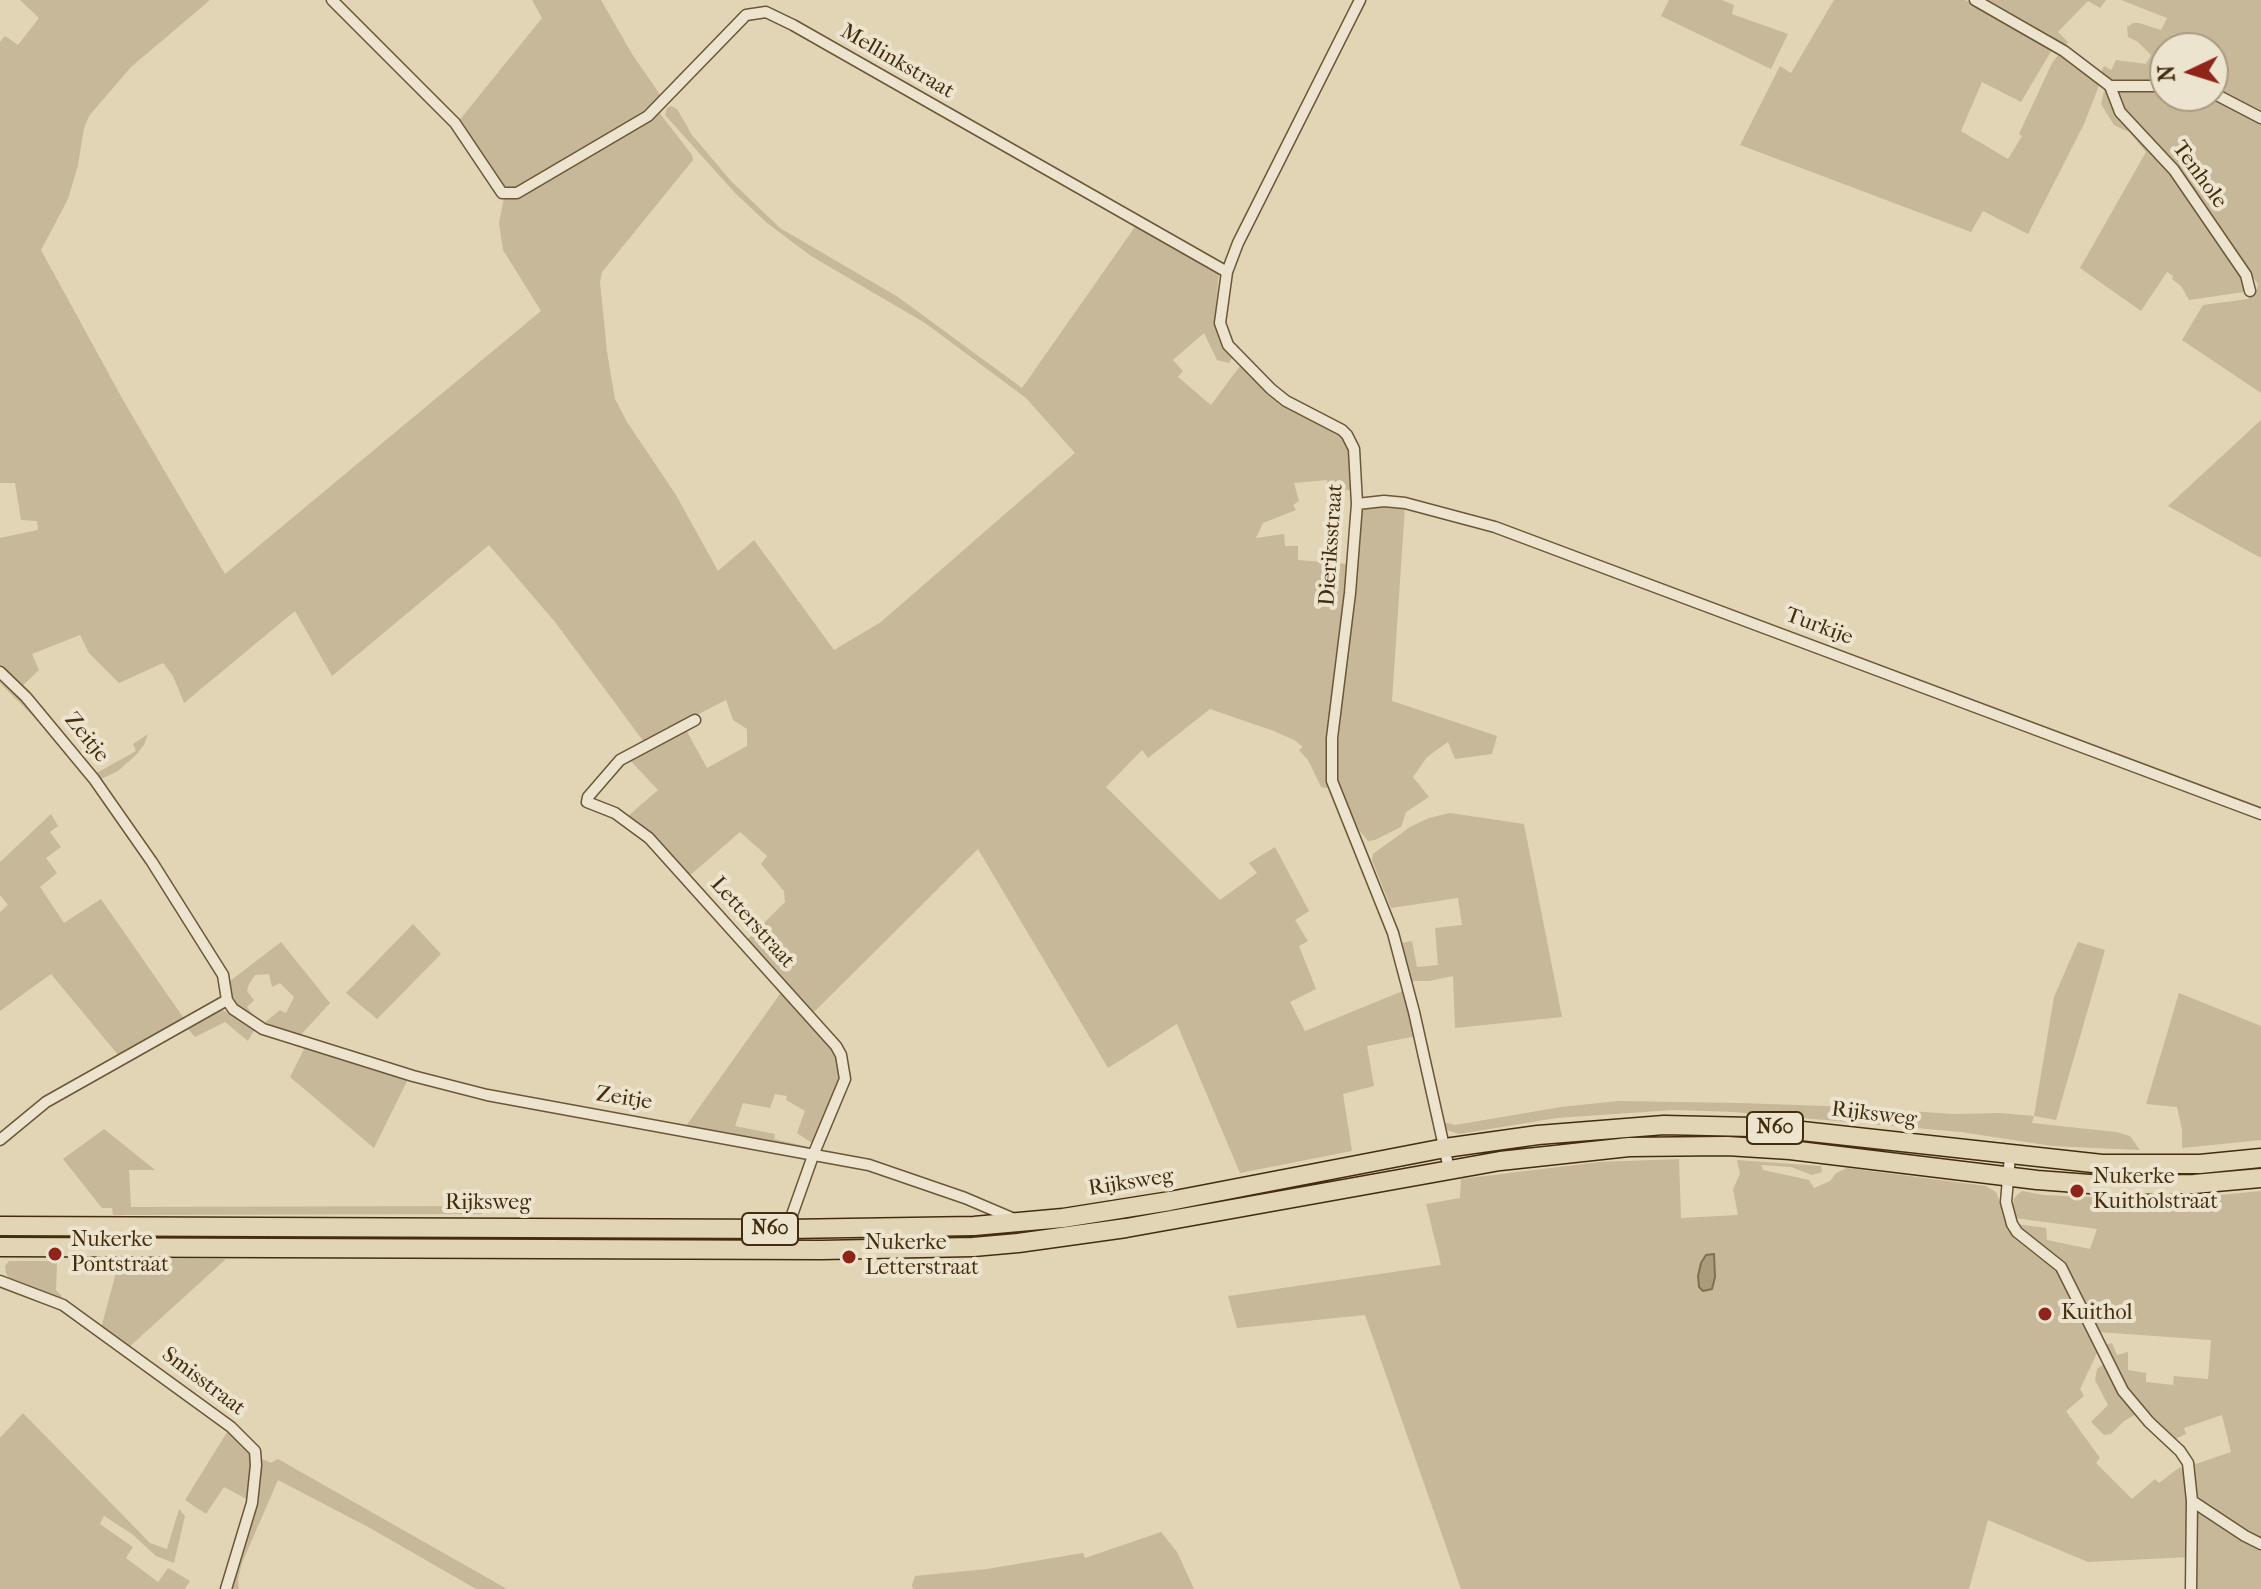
<!DOCTYPE html>
<style>
body{margin:0}
#map{position:relative;width:2261px;height:1589px;overflow:hidden;background:#e1d5b5;font-family:"IM FELL French Canon",serif}
canvas{display:block}
.north{position:absolute;left:2149px;top:32px;width:80px;height:80px;box-sizing:border-box;background:#ece4cf;border:2px solid #a89b81;border-radius:50%;rotate:266deg;font-size:22px;font-weight:700;line-height:32px;text-align:center;color:#432d0d}
.north::after{content:'';display:block;margin:auto;width:28px;height:36px;background:#8f2418;clip-path:polygon(50% 0,100% 100%,50% 72%,0 100%)}
</style>
<div id="map">
<canvas width="2261" height="1589"></canvas>
<div class="north">N</div>
</div>
<script>
const ctx = document.querySelector('canvas').getContext('2d');
ctx.lineJoin = 'round';
function paint(path, color) { ctx.fillStyle = color; ctx.fill(path, 'evenodd'); }
const shape = rows => new Path2D(rows.map(r => 'M' + r).join(''));
function strokePath(path, color, width, dash) { ctx.strokeStyle = color; ctx.lineWidth = width; ctx.lineCap = dash ? 'butt' : 'round'; ctx.setLineDash(dash || []); ctx.stroke(path); }
function write(font, color, halo, rows, align = 'center') {
  ctx.font = font + ' "IM FELL French Canon",serif'; ctx.lineWidth = 8; ctx.setLineDash([]); ctx.textBaseline = 'middle'; ctx.strokeStyle = halo; ctx.fillStyle = color; for (const [text, x, y, turn = 0] of rows) {
    ctx.save(); ctx.translate(x, y); ctx.rotate((+turn || 0) * Math.PI / 180); ctx.textAlign = isNaN(turn) ? turn : align; if (halo) ctx.strokeText(text, 0, 0); ctx.fillText(text, 0, 0); ctx.restore();
  }
}
paint(shape([
 [20,0,210,0,131,67,89,116,84,128,78,165,68,199,41,250,123,400,225,574,541,311,503,250,499,223,504,198,518,197,645,124,658,111,692,155,693,160,602,272,600,282,607,352,615,399,627,422,676,495,718,571,754,540,834,650,881,622,1075,453,1026,398,925,323,811,256,767,223,735,193,665,115,667,108,671,106,677,109,692,135,731,181,780,228,898,297,1022,388,1137,224,1219,273,1214,323,1221,345,1232,358,1229,363,1217,360,1204,333,1173,360,1183,371,1178,377,1211,405,1240,366,1268,390,1342,435,1352,451,1353,490,1329,490,1327,480,1294,483,1299,501,1293,505,1296,510,1263,523,1256,538,1284,534,1285,546,1298,546,1298,560,1348,564,1328,739,1329,785,1327,788,1321,787,1308,760,1299,750,1303,747,1294,740,1274,731,1210,709,1148,758,1142,750,1106,787,1220,900,1257,873,1249,863,1275,847,1309,911,1295,920,1308,941,1299,946,1316,989,1290,1002,1305,1031,1405,990,1416,1036,1367,1046,1374,1086,1343,1094,1352,1151,1240,1173,1177,1024,1108,1068,978,849,812,1014,746,941,785,902,784,891,761,864,767,856,740,832,688,877,628,816,658,790,628,758,685,728,707,768,747,746,747,729,733,720,726,700,644,742,555,622,489,545,332,676,295,611,184,703,173,676,163,663,119,683,89,653,80,635,32,654,39,670,17,691,51,730,49,732,0,683,0,538,38,530,37,521,21,520,15,483,0,483,0,42,5,36,18,45,39,18],
 [532,0,601,0,632,54,661,96,638,118,518,188,504,190,458,122,542,18],
 [1669,0,1722,0,1734,5,1732,14,1788,34,1771,69,1661,16],
 [1834,0,1965,0,2053,48,2021,102,1982,82,1961,131,2008,159,2022,136,2019,134,2052,63,2059,54,2064,55,2100,83,2084,124,2028,234,1983,211,1971,232,1740,145,1780,66,1791,73],
 [1980,0,2106,0,2100,8,2088,1,2058,32,2068,42,2064,47],
 [2121,0,2261,0,2261,111,2213,88,2213,48,2165,48,2165,82,2130,83,2110,80,2100,74,2104,66,2111,70,2116,60,2146,64,2151,55,2138,42,2128,37,2127,27,2133,23,2139,23,2161,30,2167,18],
 [2105,87,2163,158,2244,278,2244,292,2189,300,2181,286,2172,279,2173,276,2167,272,2141,311,2080,268,2146,152,2129,132,2114,125,2101,104],
 [2121,91,2165,91,2165,96,2213,96,2261,119,2261,393,2182,340,2203,305,2248,299,2256,291,2258,284,2123,112,2116,92],
 [2261,420,2261,558,2168,506],
 [1374,505,1405,506,1392,701,1497,736,1492,754,1455,759,1448,742,1427,757,1413,777,1429,797,1406,812,1401,827,1375,840,1368,841,1359,830,1339,785,1336,763,1361,517,1364,509],
 [148,734,144,745,136,755,118,771,97,781,93,775,136,751,133,744],
 [1450,813,1524,824,1562,1017,1455,1028,1453,976,1429,981,1412,981,1402,943,1412,941,1417,967,1438,965,1435,928,1462,925,1458,898,1391,908,1372,860,1373,854,1410,827,1429,818],
 [51,814,58,826,50,832,61,847,46,858,57,873,40,887,64,923,101,899,185,1020,119,1056,51,974,0,1011,0,912,8,905,0,895,0,862],
 [413,924,441,954,377,1019,346,993],
 [281,942,330,1003,298,1038,263,1024,280,1010,286,1013,294,997,280,983,272,987,269,974,255,975,249,984,247,991,254,1000,247,1007,255,1017,253,1019,233,1004,230,981],
 [2078,942,2105,950,2056,1120,2034,1116,2032,1123,2116,1132,2130,1136,2140,1150,2052,1146,1961,1132,1734,1112,1674,1110,1557,1118,1459,1134,1447,1130,1443,1122,1455,1125,1561,1107,1618,1101,1740,1103,1853,1107,1953,1114,2000,1113,2034,1116,2054,997],
 [782,991,839,1057,842,1077,815,1145,797,1133,805,1111,786,1100,787,1096,775,1094,770,1108,743,1103,735,1126,775,1134,774,1139,809,1147,808,1150,686,1126],
 [2179,993,2261,1026,2261,1140,2182,1148,2182,1129,2177,1107,2146,1104],
 [221,1009,255,1029,248,1041,225,1022,195,1037,187,1028],
 [305,1047,408,1079,374,1148,290,1077],
 [104,1129,155,1170,129,1170,131,1207,480,1206,482,1214,113,1215,112,1208,102,1208,63,1159],
 [1679,1159,1681,1218,1738,1215,1733,1189,1740,1174,1737,1160,1821,1166,1822,1172,1812,1175,1791,1167,1761,1165,1763,1170,1809,1180,1814,1188,1830,1181,1836,1173,1847,1168,1986,1186,1996,1192,2010,1232,2046,1258,2059,1272,2098,1351,2080,1389,2084,1396,2066,1411,2100,1458,2096,1463,2132,1499,2155,1479,2159,1483,2180,1467,2185,1471,2190,1557,2088,1562,1988,1520,1969,1589,1461,1589,1365,1315,1237,1328,1228,1296,1441,1265,1426,1204,1460,1198,1461,1179,1599,1162],
 [2022,1191,2043,1195,2108,1198,2199,1197,2261,1191,2261,1541,2198,1500,2193,1465,2231,1452,2222,1415,2184,1428,2186,1434,2173,1440,2133,1400,2104,1345,2112,1343,2117,1355,2128,1352,2128,1370,2146,1373,2146,1382,2173,1385,2174,1376,2208,1379,2211,1340,2098,1332,2071,1277,2026,1236,2017,1224,2046,1228,2047,1240,2090,1249,2097,1229,2015,1218,2012,1207,2014,1198],
 [120,1258,226,1259,128,1348,101,1328],
 [9,1261,57,1261,56,1290,62,1296,60,1299,11,1282,6,1273,5,1266],
 [2105,1363,2138,1413,2124,1421,2111,1434,2104,1435,2091,1422,2108,1405,2095,1380,2097,1369],
 [23,1413,150,1543,167,1549,179,1509,185,1516,174,1563,156,1556,132,1534,104,1516,100,1524,133,1547,126,1558,158,1582,168,1568,190,1581,185,1589,0,1589,0,1438],
 [229,1429,246,1448,251,1459,248,1500,224,1487,206,1514,185,1500],
 [260,1458,271,1463,278,1459,507,1589,476,1589,370,1528,278,1480,242,1563,238,1580,239,1589,232,1589,251,1524],
 [2198,1507,2261,1547,2261,1589,2194,1589],
 [1161,1532,1177,1552,1194,1589,913,1589,912,1585,915,1576,987,1569,1083,1553,1085,1558]
]), '#c6b898');
const water = shape([
 [1714,1254,1715,1277,1712,1289,1703,1291,1699,1287,1698,1276,1701,1263,1706,1255,1714,1254]
]);
paint(water, '#ab9c7c');
strokePath(water, '#817050', 2);
const street = shape([
 [332,0,455,123,502,193,517,193,648,116,746,15,766,12,793,25,1227,272],
 [1360,0,1238,243,1227,272,1220,323,1228,345,1271,389,1286,401,1342,430,1347,435,1354,449,1357,504,1350,593,1332,738,1332,781,1393,933,1414,1012,1449,1169],
 [1975,0,2064,51,2110,86,2165,86],
 [2110,86,2120,112,2174,170,2246,275,2250,291],
 [2213,93,2261,118],
 [1357,504,1384,501,1405,503,1495,527,2261,814],
 [0,672,26,697,94,779,152,862,223,975,227,1000,46,1102,0,1140],
 [695,720,620,760,588,797,587,802,615,813,649,838,836,1046,841,1055,845,1079,814,1153,787,1229],
 [227,1000,233,1009,263,1029,413,1076,487,1095,869,1165,965,1198,1012,1218],
 [2010,1156,2006,1202,2012,1224,2017,1232,2061,1267,2123,1391,2149,1422,2180,1451,2188,1463,2192,1501,2191,1589],
 [0,1281,63,1305,231,1427,255,1451,256,1465,252,1503,226,1589],
 [2192,1501,2245,1536,2261,1544]
]);
const highway = shape([
 [0,1226,787,1229,974,1226,1063,1218,1170,1201,1445,1148,1538,1135,1664,1125,1752,1127,1802,1131,2102,1164,2200,1164,2261,1158],
 [0,1247,821,1250,973,1247,1018,1243,1126,1228,1500,1161,1629,1147,1727,1146,1790,1150,2037,1180,2103,1185,2194,1184,2261,1178]
]);
strokePath(street, '#6a5737', 13);
strokePath(highway, '#432d0d', 21);
strokePath(street, '#ece4cf', 10);
strokePath(highway, '#e1d5b5', 18);
for (const [x, y, r, color] of [
 [2077,1191,8,"#8f2418"],
 [55,1254,8,"#8f2418"],
 [849,1257,8,"#8f2418"],
 [2045,1314,8,"#8f2418"]
]) { const dot = new Path2D(); dot.arc(x, y, r, 0, 2 * Math.PI); ctx.fillStyle = color; ctx.fill(dot); strokePath(dot, '#ece4cf', 3); }
for (const [x, y, w] of [
 [1775,1128,56],
 [770,1229,56]
]) { const box = new Path2D(); box.roundRect(x - w / 2, y - 16, w, 32, 6); ctx.fillStyle = '#ece4cf'; ctx.fill(box); strokePath(box, '#432d0d', 2); }
write('bold 20px', '#432d0d', null, [
 ["N60",1775,1128],
 ["N60",770,1229]
]);
write('22px', '#432d0d', '#ece4cf', [
 ["Mellinkstraat",897,62,30],
 ["Tenhole",2199,175,54],
 ["Dieriksstraat",1332,545,-86],
 ["Turkije",1819,627,20],
 ["Zeitje",86,738,51],
 ["Letterstraat",752,923,48],
 ["Zeitje",624,1099,9],
 ["Rijksweg",1874,1115,7],
 ["Rijksweg",1131,1183,-9],
 ["Rijksweg",488,1204],
 ["Smisstraat",203,1382,37]
]);
write('22px', '#432d0d', '#ece4cf', [
 ["Nukerke",2093,1178],
 ["Kuitholstraat",2093,1203],
 ["Nukerke",71,1241],
 ["Pontstraat",71,1266],
 ["Nukerke",865,1244],
 ["Letterstraat",865,1269],
 ["Kuithol",2061,1314]
], 'left');
</script>
